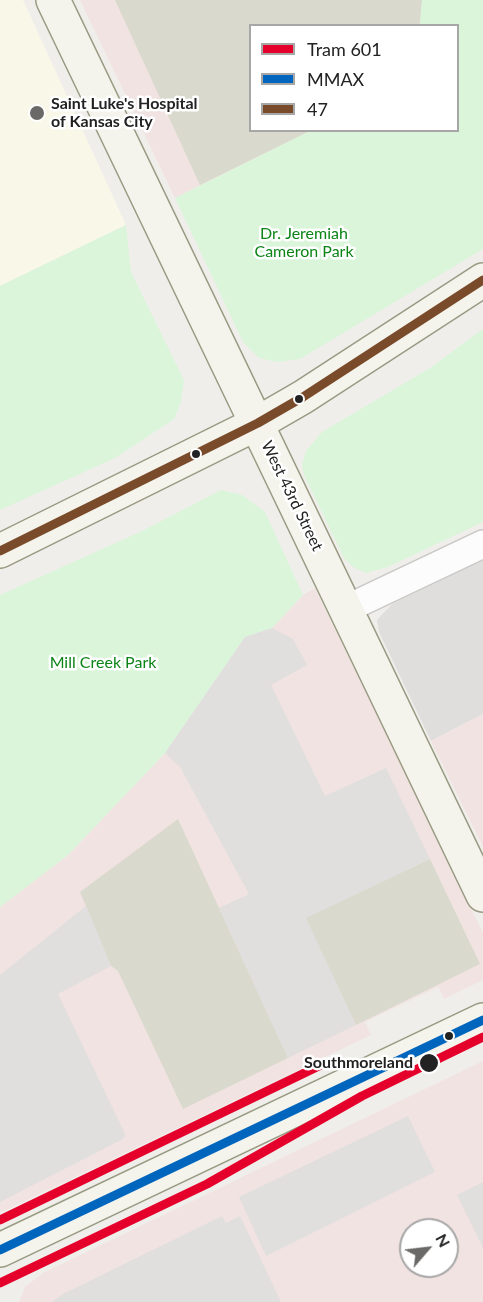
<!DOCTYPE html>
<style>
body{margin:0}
#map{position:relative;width:483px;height:1302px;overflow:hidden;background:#f0eeeb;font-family:Lato,sans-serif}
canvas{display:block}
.legend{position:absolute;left:249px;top:24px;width:210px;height:108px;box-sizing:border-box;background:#fff;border:2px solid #a7a7a7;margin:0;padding:8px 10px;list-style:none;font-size:18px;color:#222}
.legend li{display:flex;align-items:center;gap:12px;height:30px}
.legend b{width:30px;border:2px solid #a7a7a7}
.north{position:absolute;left:399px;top:1218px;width:60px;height:60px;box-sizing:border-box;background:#fff;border:2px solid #a7a7a7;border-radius:50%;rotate:62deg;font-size:16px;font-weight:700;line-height:24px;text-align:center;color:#222}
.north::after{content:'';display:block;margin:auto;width:21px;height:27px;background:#6a6968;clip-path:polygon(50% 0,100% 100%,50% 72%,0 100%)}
</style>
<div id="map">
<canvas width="483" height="1302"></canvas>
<ul class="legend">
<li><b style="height:8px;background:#e4002b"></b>Tram 601</li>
<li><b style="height:8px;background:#0065bd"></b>MMAX</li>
<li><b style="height:8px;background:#7a4b2a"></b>47</li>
</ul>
<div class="north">N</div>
</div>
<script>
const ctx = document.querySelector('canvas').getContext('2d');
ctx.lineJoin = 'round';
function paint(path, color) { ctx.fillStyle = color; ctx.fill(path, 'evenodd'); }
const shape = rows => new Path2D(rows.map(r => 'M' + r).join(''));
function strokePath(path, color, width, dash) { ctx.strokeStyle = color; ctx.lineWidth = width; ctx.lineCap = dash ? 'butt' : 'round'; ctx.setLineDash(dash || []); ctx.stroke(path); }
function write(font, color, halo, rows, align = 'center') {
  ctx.font = font + ' Lato,sans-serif'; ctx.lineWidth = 5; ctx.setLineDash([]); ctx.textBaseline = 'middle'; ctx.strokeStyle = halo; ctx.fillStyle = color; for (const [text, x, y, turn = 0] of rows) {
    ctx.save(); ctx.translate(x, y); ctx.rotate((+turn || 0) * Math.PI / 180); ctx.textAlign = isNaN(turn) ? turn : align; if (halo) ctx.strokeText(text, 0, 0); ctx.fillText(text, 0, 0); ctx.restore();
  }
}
paint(shape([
 [483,560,483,714,431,741,379,632,377,620,392,604]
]), '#dfdedc');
paint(shape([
 [80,0,422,0,420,25,250,26,250,130,310,131,175,198],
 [315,588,483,933,483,980,444,999,438,987,365,1022,371,1035,0,1213,0,907,68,855,165,753,245,637,272,628,303,595],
 [483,714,483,847,431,741],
 [483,1061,483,1302,19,1302,25,1287,43,1273],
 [411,1230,447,1230,447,1266,411,1266]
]), '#f1e3e1');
paint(shape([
 [0,0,23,0,126,225,0,286]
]), '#f8f7e8');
paint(shape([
 [115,0,422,0,420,25,250,26,250,130,310,131,200,185],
 [178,819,288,1058,183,1109,118,971,111,966,80,892],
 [430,859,480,964,356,1025,305,918]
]), '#d9d9cd');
paint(shape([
 [422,0,483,0,483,249,300,359,277,362,259,358,243,342,175,198,310,131,458,130,458,26,420,25],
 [126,225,131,272,184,380,181,402,174,419,115,458,0,510,0,286],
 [483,329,483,522,388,567,366,573,353,567,344,558,304,475,302,465,306,451,322,432,430,368],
 [221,490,242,495,265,512,303,595,272,628,245,637,165,753,68,855,0,907,0,595,140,532]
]), '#daf5da');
paint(shape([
 [272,628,293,639,307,665,271,685,325,796,386,768,430,859,306,918,356,1025,288,1058,219,908,249,894,180,767,165,753,245,637],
 [86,906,111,966,58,994,125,1134,123,1139,0,1202,0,975],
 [408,1116,435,1172,266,1256,239,1197],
 [483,1182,483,1248,457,1195],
 [222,1216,226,1223,240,1216,281,1302,52,1302,63,1294]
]), '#e0dfde');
const street = shape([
 [346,609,483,544]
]);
const secondary = shape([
 [53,0,483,895],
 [0,551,258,423,303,397,483,280],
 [0,1250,483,1020]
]);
strokePath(street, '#c9c8c7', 30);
strokePath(secondary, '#999a82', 36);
strokePath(street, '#fdfcfc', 27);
strokePath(secondary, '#f4f4ed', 33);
strokePath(shape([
 [0,1250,483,1020]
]), '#0065bd', 9);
strokePath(shape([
 [0,551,258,423,303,397,483,280]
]), '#7a4b2a', 9);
strokePath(shape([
 [0,1220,321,1065],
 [0,1283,207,1184,362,1096,483,1037]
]), '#e4002b', 9);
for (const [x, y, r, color] of [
 [37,113,8,"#6a6968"],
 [299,399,5,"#222"],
 [196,454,5,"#222"],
 [449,1036,5,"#222"],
 [429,1063,10,"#222"]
]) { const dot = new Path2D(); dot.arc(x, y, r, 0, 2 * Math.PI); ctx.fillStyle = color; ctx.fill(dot); strokePath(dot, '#fff', 2); }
write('bold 16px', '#222', '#fff', [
 ["Saint Luke's Hospital",51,104],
 ["of Kansas City",51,122]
], 'left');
write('16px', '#0c8416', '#fff', [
 ["Dr. Jeremiah",304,234],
 ["Cameron Park",304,252],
 ["Mill Creek Park",103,663]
]);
write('16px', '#222', '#fff', [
 ["West 43rd Street",292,496,64]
]);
write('bold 16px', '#222', '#fff', [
 ["Southmoreland",413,1063]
], 'right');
</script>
